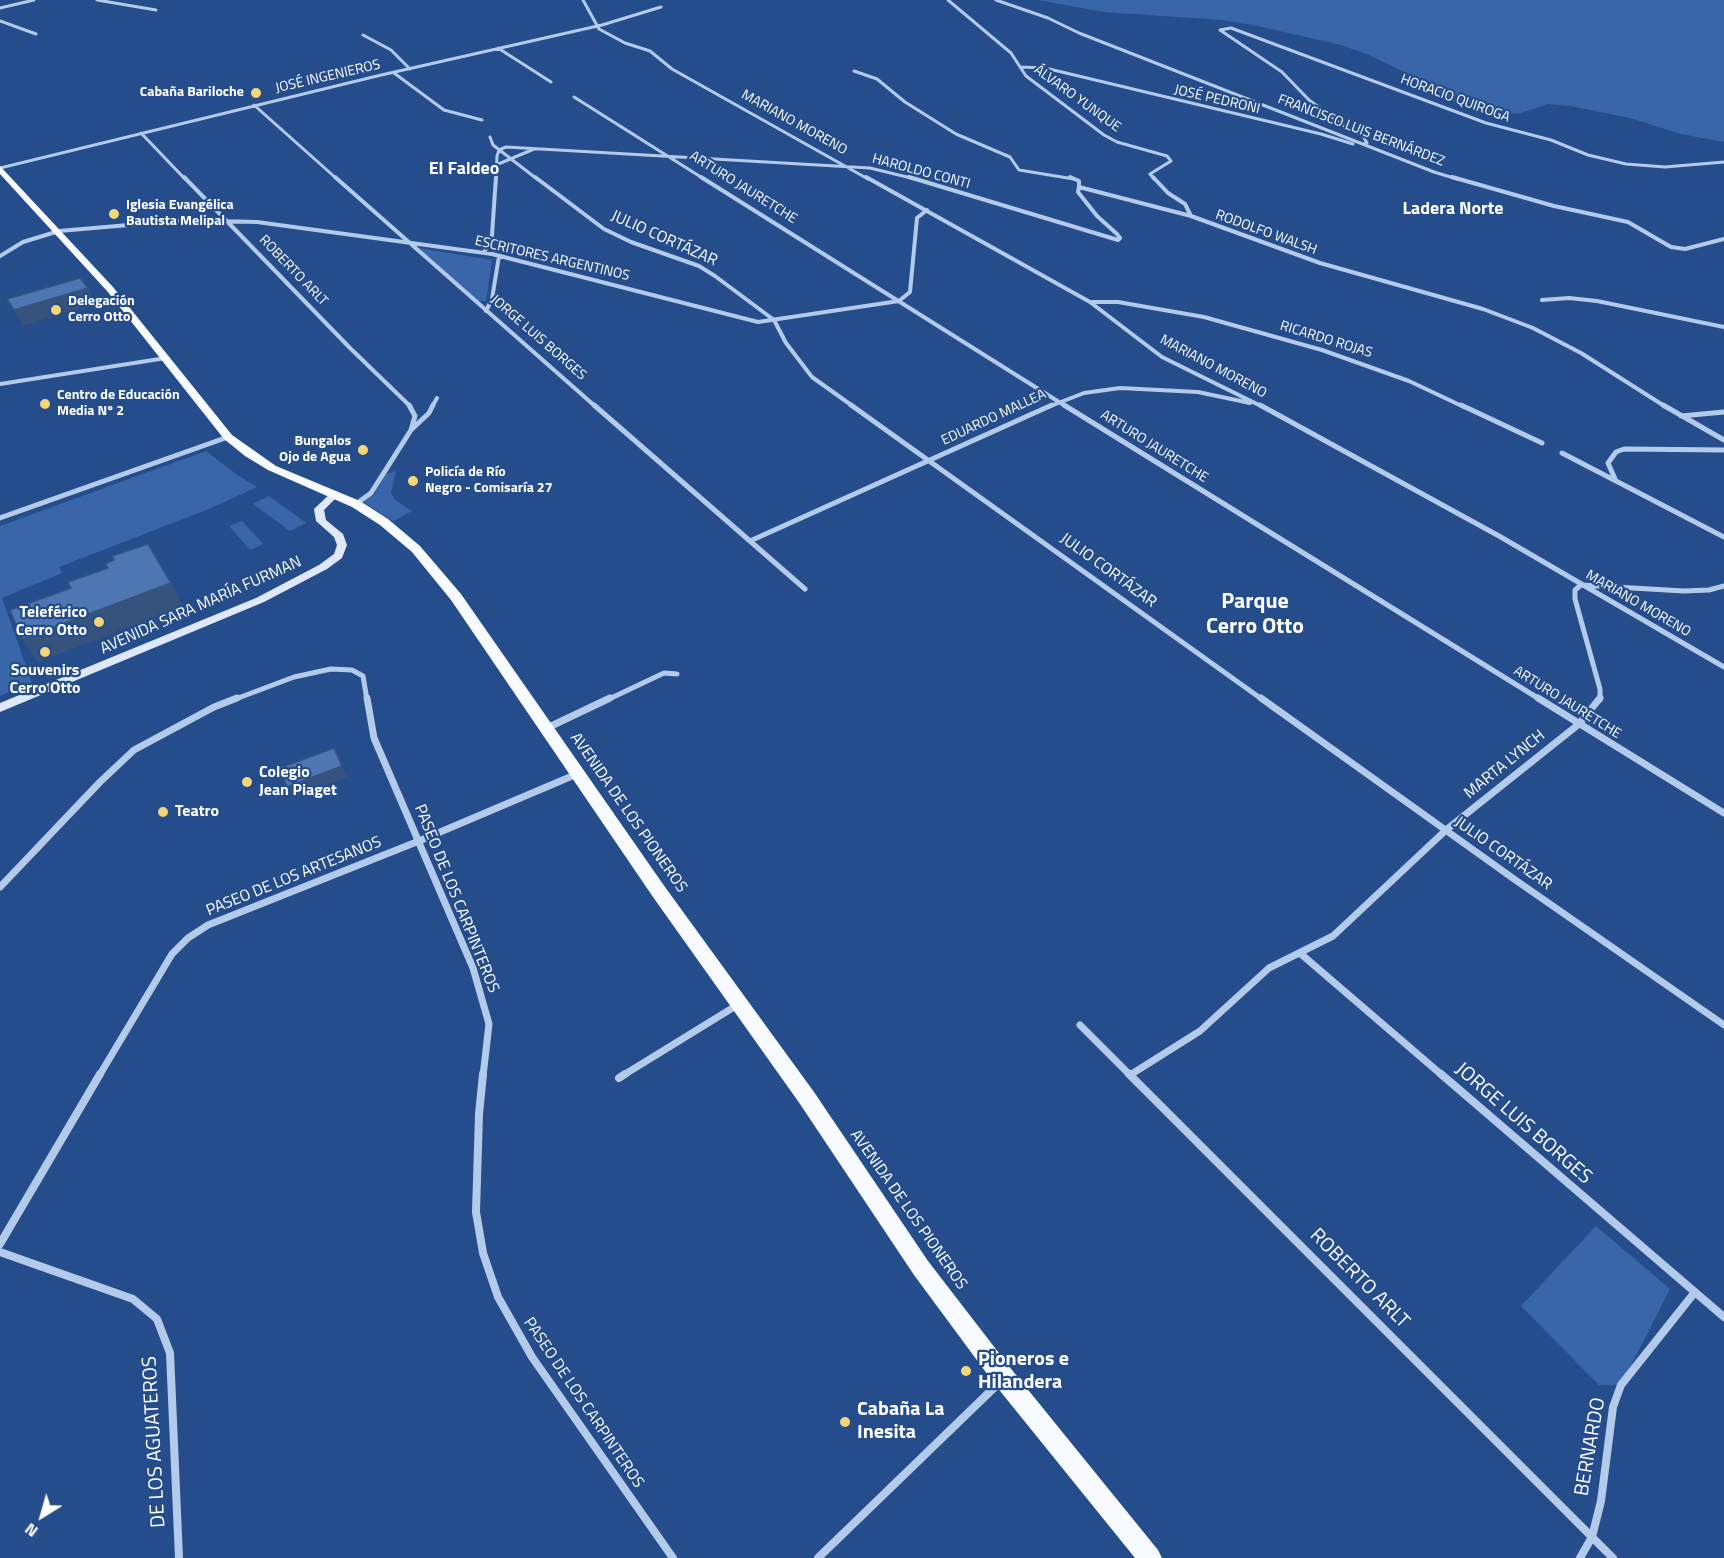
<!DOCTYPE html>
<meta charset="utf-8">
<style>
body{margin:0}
#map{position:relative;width:1724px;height:1558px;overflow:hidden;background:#254d8c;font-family:"Titillium Web",sans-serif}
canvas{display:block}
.north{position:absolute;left:12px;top:1486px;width:60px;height:60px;-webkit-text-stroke:4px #254d8c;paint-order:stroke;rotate:217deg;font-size:16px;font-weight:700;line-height:24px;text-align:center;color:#fff}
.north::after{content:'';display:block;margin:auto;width:21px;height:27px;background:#fff;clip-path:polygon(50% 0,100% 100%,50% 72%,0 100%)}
</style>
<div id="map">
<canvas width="1724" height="1558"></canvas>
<div class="north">N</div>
</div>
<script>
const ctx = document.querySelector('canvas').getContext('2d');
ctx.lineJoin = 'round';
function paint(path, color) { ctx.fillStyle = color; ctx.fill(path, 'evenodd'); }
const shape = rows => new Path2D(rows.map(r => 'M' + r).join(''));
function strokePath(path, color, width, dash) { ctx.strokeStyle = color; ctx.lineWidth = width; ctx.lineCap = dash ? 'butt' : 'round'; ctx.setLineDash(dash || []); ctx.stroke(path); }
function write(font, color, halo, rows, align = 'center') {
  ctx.font = font + ' "Titillium Web",sans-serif'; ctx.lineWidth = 4.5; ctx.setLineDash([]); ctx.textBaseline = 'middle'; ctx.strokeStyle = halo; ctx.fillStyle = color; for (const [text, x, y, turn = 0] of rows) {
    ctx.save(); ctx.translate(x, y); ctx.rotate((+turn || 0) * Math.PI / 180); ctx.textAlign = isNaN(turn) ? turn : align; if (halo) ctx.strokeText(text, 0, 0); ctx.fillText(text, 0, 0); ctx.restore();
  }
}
paint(shape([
 [1038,0,1724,0,1724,142,1681,134,1630,118,1571,106,1548,104,1521,113,1501,114,1478,110,1458,104,1421,80,1369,55,1341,45,1253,25,1222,20,1104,12],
 [418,248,492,260,486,301,475,301],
 [206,451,236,474,257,487,209,509,59,567,62,573,2,598,32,683,0,696,0,526],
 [396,471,391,493,395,500,412,511,393,521,363,502,374,495,386,474],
 [269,496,306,523,290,531,253,504],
 [242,521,263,544,250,550,229,526],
 [1596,1226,1670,1289,1621,1385,1599,1385,1521,1306]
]), '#3966a9');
strokePath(shape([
 [97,0,156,10],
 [583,0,599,29,625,43,650,51,672,69,868,179],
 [948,0,1011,53,1026,76,1104,135,1117,142,1167,156,1171,161,1150,174,1154,179],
 [996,0,1048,18,1079,33,1434,172,1457,179],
 [0,8,34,0],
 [0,21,36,34],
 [1220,30,1282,72,1309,100,1348,129,1363,136,1367,143,1363,144],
 [1220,30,1231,28,1486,123,1551,140,1588,155,1626,164,1665,167,1724,162],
 [363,35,391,50,410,69],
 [498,48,551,82],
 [1020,67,1045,68,1321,134,1353,144],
 [854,71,877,79,905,102,956,134,1010,157,1019,170,1074,179],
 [394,73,444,110,482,120],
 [574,97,704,179],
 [254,105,337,179],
 [141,133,185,179],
 [490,137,493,145,537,179],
 [496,165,534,149],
 [0,168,377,76,602,25,661,7],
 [496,179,497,156,499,150,506,147,870,168,915,179]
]), '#b3caea', 3);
strokePath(shape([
 [184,177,350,348,411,407],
 [335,177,596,407],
 [535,177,604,229,631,242,699,266,715,276,774,320,786,343,812,377,854,407],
 [701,177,1067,407],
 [866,177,1090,302,1162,357,1263,407],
 [909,177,1118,240,1120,238,1117,234,1097,216,1078,192,1079,187],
 [1070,177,1079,181,1079,187,1191,216,1320,263,1483,309,1533,328,1581,353,1666,407],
 [1153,177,1168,193,1185,204,1191,216],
 [1452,177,1554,206,1628,222,1671,247,1685,249,1724,239],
 [484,253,492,235,496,177],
 [0,256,23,242,59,231,187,220,257,222,492,254,758,322,899,301,910,292,917,218,927,210],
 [1542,300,1569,298,1597,301,1724,327],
 [1090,302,1118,302,1204,317,1322,350,1409,381,1464,407],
 [486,311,492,299,499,256],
 [0,384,166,358],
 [432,407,437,398],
 [1048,407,1084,393,1120,388,1198,392,1250,403]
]), '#b3caea', 4);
strokePath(shape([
 [409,405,415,416,411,430],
 [594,405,805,589],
 [851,405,1263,700],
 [1064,405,1541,700],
 [1260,405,1499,536,1724,667],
 [1461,405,1542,443],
 [1663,405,1724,440],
 [1681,416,1724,412],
 [1562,453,1724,537],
 [1615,479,1608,463,1616,452,1624,449,1724,450],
 [356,504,371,493,411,430,429,413,433,405],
 [0,518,228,437],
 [750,541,1052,405],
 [233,700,294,677,331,669,352,670,363,676,367,700],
 [607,700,664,673,677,674],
 [1600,700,1600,689,1575,599,1575,590,1581,585,1684,591,1709,590,1724,586]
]), '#b3caea', 5);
strokePath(shape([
 [367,698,374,738,473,968,489,1024,483,1076],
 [1261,698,1514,879,1724,1025],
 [1538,698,1724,813],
 [547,728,610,698],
 [0,887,100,782,134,750,214,707,237,698],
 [1301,954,1443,1076],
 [1080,1025,1131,1076],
 [1130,1075,1200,1031,1269,968,1333,936,1446,830,1579,724,1600,698],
 [99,1076,172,954,188,938,208,925,419,841,577,774],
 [622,1076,739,1004]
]), '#b3caea', 7);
strokePath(shape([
 [483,1074,479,1114,476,1212,483,1253,498,1297,532,1357,673,1558],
 [1129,1074,1613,1558],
 [1441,1074,1724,1317],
 [619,1078,625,1074],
 [0,1244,100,1074],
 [0,1252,133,1299,157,1319,170,1353,179,1558],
 [818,1558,1001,1381],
 [1580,1558,1592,1537,1601,1501,1613,1407,1621,1385,1695,1292]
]), '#b3caea', 8);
paint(shape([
 [335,491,340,494,324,510,326,520,343,534,347,545,342,558,327,569,264,602,0,712,0,703,256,598,319,565,334,554,337,545,334,537,316,521,314,509,332,492,335,491]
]), '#dee8f8');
paint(shape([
 [0,166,113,287,232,435,276,466,360,501,388,519,420,546,461,594,665,887,814,1092,928,1261,1012,1370,1158,1550,1162,1558,1135,1558,996,1386,914,1275,800,1104,653,897,451,600,412,552,380,525,352,507,268,470,245,456,224,439,107,291,0,174,0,166]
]), '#f7fafe');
paint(shape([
 [88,288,96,304,23,326,14,310],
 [171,583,183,606,38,662,22,639],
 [334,748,347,777,293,798,287,787]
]), '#36537d');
const building = shape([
 [80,278,88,288,14,310,7,299,80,278],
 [148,544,171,583,22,639,10,610,71,588,68,582,108,568,105,564,114,560,112,556,148,544],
 [334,748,342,766,287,787,280,768,334,748]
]);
paint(building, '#4d76b3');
strokePath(building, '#36537d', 1.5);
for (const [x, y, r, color] of [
 [256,93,6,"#f5d677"],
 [114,214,6,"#f5d677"],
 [56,310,6,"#f5d677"],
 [45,404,6,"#f5d677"],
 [363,450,6,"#f5d677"],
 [413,481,6,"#f5d677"],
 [99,622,6,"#f5d677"],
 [45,652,6,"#f5d677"],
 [247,782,6,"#f5d677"],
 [163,812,6,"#f5d677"],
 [966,1371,6,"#f5d677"],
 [845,1422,6,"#f5d677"]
]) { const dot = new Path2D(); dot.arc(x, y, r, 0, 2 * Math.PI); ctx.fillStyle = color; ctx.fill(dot); strokePath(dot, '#254d8c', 2); }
write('14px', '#fff', '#254d8c', [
 ["JOSÉ INGENIEROS",328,77,-13],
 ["ÁLVARO YUNQUE",1077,99,36],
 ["HORACIO QUIROGA",1455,99,20],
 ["JOSÉ PEDRONI",1217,100,13],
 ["MARIANO MORENO",794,123,29],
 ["FRANCISCO LUIS BERNÁRDEZ",1361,131,21],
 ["HAROLDO CONTI",921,172,15],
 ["ARTURO JAURETCHE",743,188,32],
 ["RODOLFO WALSH",1266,233,20],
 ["ESCRITORES ARGENTINOS",552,259,13],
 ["ROBERTO ARLT",293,271,46],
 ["JORGE LUIS BORGES",538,338,41],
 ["RICARDO ROJAS",1326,340,17],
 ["MARIANO MORENO",1213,367,28],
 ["EDUARDO MALLEA",994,418,-25],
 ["ARTURO JAURETCHE",1154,447,32],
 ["MARIANO MORENO",1638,604,30],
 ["ARTURO JAURETCHE",1567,703,32]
]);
write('bold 14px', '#fff', '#254d8c', [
 ["Cabaña Bariloche",244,93,"right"],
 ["Iglesia Evangélica",126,206],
 ["Bautista Melipal",126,222],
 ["Delegación",68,302],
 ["Cerro Otto",68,318],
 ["Centro de Educación",57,396],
 ["Media Nº 2",57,412],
 ["Bungalos",351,442,"right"],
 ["Ojo de Agua",351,458,"right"],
 ["Policía de Río",425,473],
 ["Negro - Comisaría 27",425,489]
], 'left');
write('16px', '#fff', '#254d8c', [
 ["JULIO CORTÁZAR",664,239,24],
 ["JULIO CORTÁZAR",1108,571,36],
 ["AVENIDA SARA MARÍA FURMAN",201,606,-24],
 ["MARTA LYNCH",1505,765,-39],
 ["AVENIDA DE LOS PIONEROS",628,813,55],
 ["JULIO CORTÁZAR",1503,854,35],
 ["PASEO DE LOS ARTESANOS",294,877,-22],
 ["PASEO DE LOS CARPINTEROS",456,899,68],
 ["AVENIDA DE LOS PIONEROS",908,1210,55],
 ["PASEO DE LOS CARPINTEROS",583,1403,56]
]);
write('bold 16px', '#fff', '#254d8c', [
 ["Teleférico",87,613,"right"],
 ["Cerro Otto",87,631,"right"],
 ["Souvenirs",45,671,"center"],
 ["Cerro Otto",45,689,"center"],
 ["Colegio",259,773],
 ["Jean Piaget",259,791],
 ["Teatro",175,812]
], 'left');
write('bold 18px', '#fff', '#254d8c', [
 ["El Faldeo",464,170],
 ["Ladera Norte",1453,210]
]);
write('20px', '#fff', '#254d8c', [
 ["JORGE LUIS BORGES",1523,1124,41],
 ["ROBERTO ARLT",1359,1279,45],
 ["DE LOS AGUATEROS",155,1442,-93],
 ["BERNARDO",1591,1447,-80]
]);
write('bold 20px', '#fff', '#254d8c', [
 ["Pioneros e",978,1360],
 ["Hilandera",978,1383],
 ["Cabaña La",857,1410],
 ["Inesita",857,1433]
], 'left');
write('bold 22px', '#fff', '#254d8c', [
 ["Parque",1255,603],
 ["Cerro Otto",1255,628]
]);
</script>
